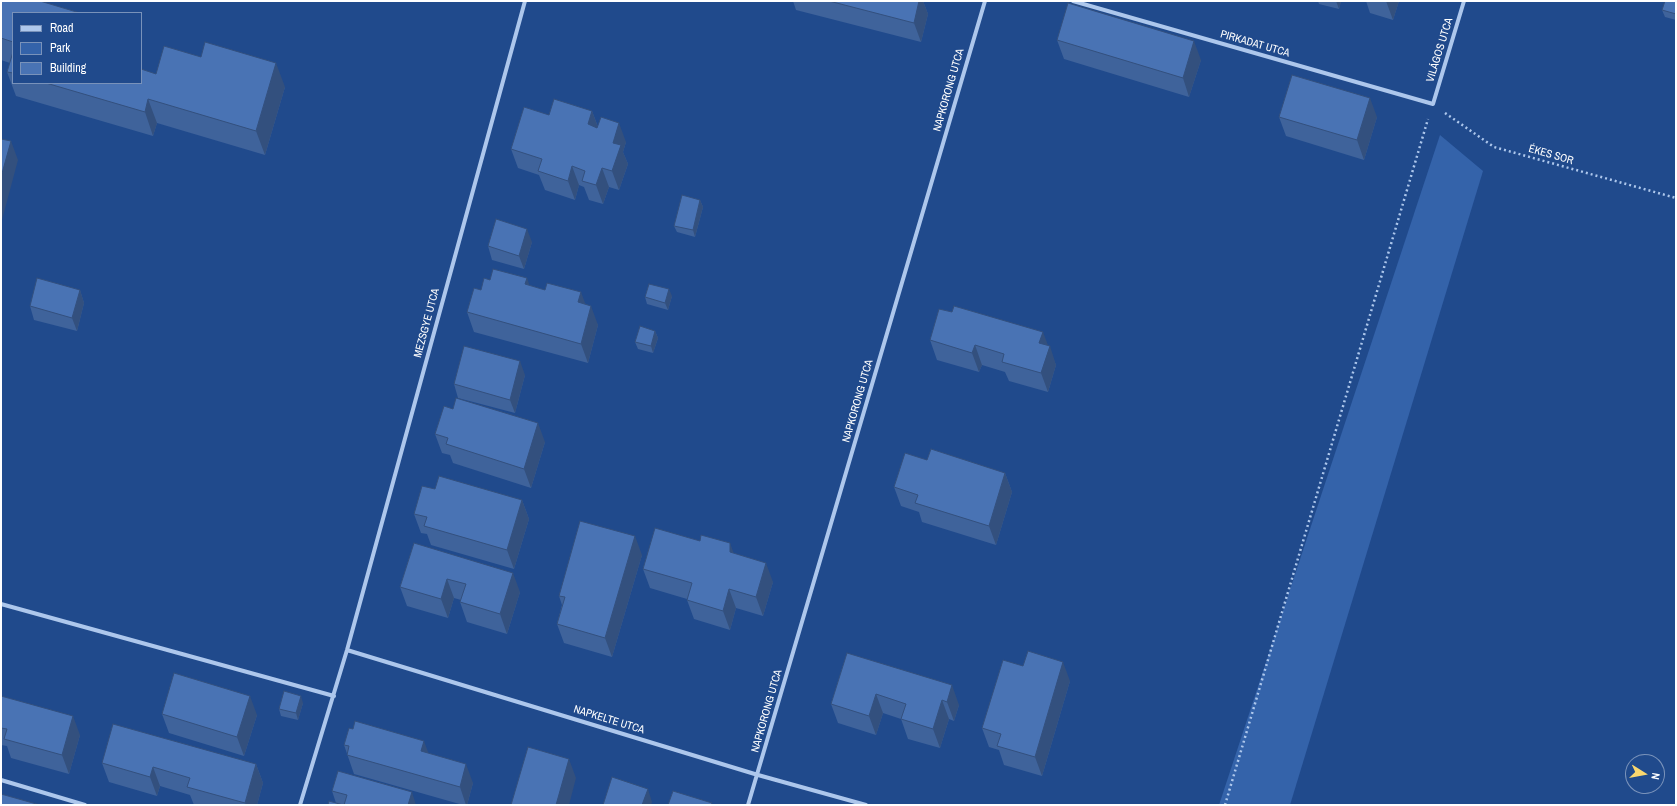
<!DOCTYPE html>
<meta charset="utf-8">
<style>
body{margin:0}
#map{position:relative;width:1677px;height:806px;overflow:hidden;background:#204a8c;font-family:"Archivo Narrow",sans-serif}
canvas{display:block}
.frame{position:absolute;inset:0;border:2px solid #fff;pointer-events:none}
.legend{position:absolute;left:12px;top:12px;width:130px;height:72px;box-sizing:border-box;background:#204a8c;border:1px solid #7992ba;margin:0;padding:5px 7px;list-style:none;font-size:12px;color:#fff}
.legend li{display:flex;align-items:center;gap:8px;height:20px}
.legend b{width:20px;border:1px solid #7992ba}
.north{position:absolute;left:1625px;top:754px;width:40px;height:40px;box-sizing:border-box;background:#204a8c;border:1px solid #7992ba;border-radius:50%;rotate:101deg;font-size:11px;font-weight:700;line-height:16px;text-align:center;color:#fff}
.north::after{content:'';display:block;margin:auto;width:14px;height:18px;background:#f9d76e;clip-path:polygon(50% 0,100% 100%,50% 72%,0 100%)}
</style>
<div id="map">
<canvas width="1677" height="806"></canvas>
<div class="frame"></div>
<ul class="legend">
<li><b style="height:5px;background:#adc7ec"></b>Road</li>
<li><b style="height:11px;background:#3463aa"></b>Park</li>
<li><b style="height:11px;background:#4973b4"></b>Building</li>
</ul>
<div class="north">N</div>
</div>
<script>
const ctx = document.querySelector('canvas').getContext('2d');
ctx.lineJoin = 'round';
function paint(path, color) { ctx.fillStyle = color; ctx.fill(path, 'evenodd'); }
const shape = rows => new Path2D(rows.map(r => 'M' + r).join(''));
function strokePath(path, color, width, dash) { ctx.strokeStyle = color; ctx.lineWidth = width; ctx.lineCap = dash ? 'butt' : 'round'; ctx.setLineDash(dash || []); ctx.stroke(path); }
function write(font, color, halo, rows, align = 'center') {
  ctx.font = font + ' "Archivo Narrow",sans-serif'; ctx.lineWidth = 3.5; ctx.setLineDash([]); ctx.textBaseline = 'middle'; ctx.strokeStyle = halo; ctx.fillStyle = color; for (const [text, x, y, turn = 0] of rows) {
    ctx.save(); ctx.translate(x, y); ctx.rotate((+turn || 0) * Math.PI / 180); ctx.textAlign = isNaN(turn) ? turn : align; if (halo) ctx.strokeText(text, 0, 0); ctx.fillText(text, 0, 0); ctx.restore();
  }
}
paint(shape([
 [1440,135,1483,171,1290,805,1219,805]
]), '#3463aa');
strokePath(shape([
 [1445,113,1494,147,1676,198],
 [1225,805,1428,119]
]), '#adc7ec', 2.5, [2, 3]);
strokePath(shape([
 [1073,1,1433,104,1464,1],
 [1,604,334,696],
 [347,650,758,775,866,805],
 [1,780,85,805],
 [300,805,347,650,525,1],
 [748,805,985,1]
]), '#adc7ec', 4);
paint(shape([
 [1,1,13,13,13,83,141,83,156,74,285,87,265,155,157,123,153,136,16,96,7,72,10,63,1,60],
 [793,1,923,1,928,14,921,42,796,10],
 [1318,1,1341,1,1339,9,1319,4],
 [1366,1,1399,1,1393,20,1370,13],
 [1676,1,1676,20,1665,17,1662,10],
 [1057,40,1201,60,1189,97,1064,59],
 [592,111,598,127,626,142,623,152,628,164,619,190,609,187,603,204,589,200,584,187,579,185,575,200,545,190,539,175,518,168,511,149,549,115],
 [1279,117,1377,117,1364,160,1286,136],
 [700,200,703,207,695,237,677,232,674,226],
 [532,242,524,269,492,260,488,246],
 [490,280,529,285,586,304,598,325,588,363,474,332,467,312,481,290],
 [80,290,84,303,77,331,34,320,30,306],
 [672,296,668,310,647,304,645,297],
 [655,331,658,338,653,353,638,349,635,342],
 [930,340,1048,346,1056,365,1048,392,1009,381,1005,372,982,365,979,372,937,360],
 [525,375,515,413,458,398,454,384],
 [435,434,545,442,531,488,453,463,450,455,442,453],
 [927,460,1005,473,1012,492,996,545,922,522,919,512,901,506,894,487],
 [435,489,522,500,529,519,514,569,431,545,427,534,421,533,414,514],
 [414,543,520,592,507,634,467,622,460,602,461,600,454,598,448,618,407,606,400,587],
 [734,553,773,582,763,616,736,608,730,630,694,619,687,600,687,599,650,588,643,569],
 [642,555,612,657,564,643,557,624,562,605,559,596],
 [847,653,959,705,954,721,949,719,940,748,908,739,901,719,883,713,876,735,838,723,831,704],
 [1070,681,1042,776,1004,765,999,750,989,747,982,728],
 [1,696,80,735,69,774,11,758,7,746,1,745],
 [303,703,298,720,281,716,279,709],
 [162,714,257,715,244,756,169,733],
 [344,745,428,753,473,783,467,805,463,805,354,774],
 [102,763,256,764,263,783,257,805,194,805,190,795,160,786,157,796,109,782],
 [332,791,416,805,328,805,336,803]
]), '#3f639b');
paint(shape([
 [917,1,923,1,928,14,921,42,914,23],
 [1336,1,1341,1,1339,9],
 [1386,1,1399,1,1393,20],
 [1194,41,1201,60,1189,97,1183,78],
 [276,63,285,87,265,155,256,131],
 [1370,98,1377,117,1364,160,1357,140],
 [148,99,157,123,153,136,145,112],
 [592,111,599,130,588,124],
 [619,123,626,142,623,152,628,164,619,190,612,171,613,143],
 [11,141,18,160,2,220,1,218,1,177],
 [572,166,579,185,575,200,568,181],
 [602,168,609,187,603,204,596,185],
 [700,200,703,207,695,237,693,230],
 [527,229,532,242,524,269,519,256],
 [527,278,534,298,525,284],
 [669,289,672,296,668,310,665,303],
 [80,290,84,303,77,331,72,318],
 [581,292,588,311,578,302],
 [591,306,598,325,588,363,581,344],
 [655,331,658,338,653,353,651,346],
 [1043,332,1049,348,1050,346,1056,365,1048,392,1041,373,1039,343],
 [975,345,982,365,979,372,972,353],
 [520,361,525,375,515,413,510,400],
 [538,423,545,442,531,488,524,469],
 [1005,473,1012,492,996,545,989,526],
 [522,500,529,519,514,569,507,550],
 [635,536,642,555,612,657,605,638],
 [730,543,737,562,730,552],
 [766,563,773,582,763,616,756,597],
 [513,573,520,592,507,634,500,614],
 [447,579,454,598,448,618,441,599],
 [729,589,736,608,730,630,723,611],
 [1063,662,1070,681,1042,776,1035,757],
 [952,685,959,705,954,721,947,702],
 [876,694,883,713,876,735,869,716],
 [250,696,257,715,244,756,237,737],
 [301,696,303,703,298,720,296,713],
 [942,700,949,719,940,748,933,729],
 [73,716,80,735,69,774,62,755],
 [424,741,431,760,421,751],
 [569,759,576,778,569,805,556,805],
 [256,764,263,783,257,805,246,805,245,803],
 [466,764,473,783,467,805,466,805,460,787],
 [153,767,160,786,157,796,150,777],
 [648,789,652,802,651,805,642,805],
 [412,792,416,805,408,805]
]), '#33507e');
const building = shape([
 [1,1,40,1,80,13,13,13,13,42,1,38,1,1],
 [829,1,919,1,914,23,829,1],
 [1665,1,1676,1,1676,14,1662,10,1665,1],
 [1068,3,1194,41,1183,78,1057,40,1068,3],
 [205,42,276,63,256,131,148,99,145,112,46,83,141,83,141,69,156,74,164,46,201,57,205,42],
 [13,52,13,73,7,72,13,52],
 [1292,75,1370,98,1357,140,1279,117,1292,75],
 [554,99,592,111,588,124,597,128,601,117,619,123,613,143,621,145,612,171,602,168,596,185,582,181,585,171,572,166,568,181,538,171,542,159,511,149,524,107,549,115,554,99],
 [1,139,11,141,1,177,1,139],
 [682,195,700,200,693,230,674,226,682,195],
 [496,219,527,229,519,256,488,246,496,219],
 [493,269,527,278,525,284,545,290,547,283,581,292,578,302,591,306,581,344,467,312,474,288,481,290,484,278,490,280,493,269],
 [37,278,80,290,72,318,30,306,37,278],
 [649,284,669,289,665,303,645,297,649,284],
 [954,306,1043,332,1039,343,1050,346,1041,373,1002,362,1004,354,975,345,972,353,930,340,939,309,952,312,954,306],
 [640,326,655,331,651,346,635,342,640,326],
 [464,346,520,361,510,400,454,384,464,346],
 [456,398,538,423,524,469,446,444,448,438,435,434,444,406,453,409,456,398],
 [931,449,1005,473,989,526,915,503,918,495,894,487,905,453,927,460,931,449],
 [439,476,522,500,507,550,424,526,427,517,414,514,422,486,435,489,439,476],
 [580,521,635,536,605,638,557,624,565,597,559,596,580,521],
 [655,528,700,541,701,535,730,543,730,552,766,563,756,597,729,589,723,611,687,600,692,583,643,569,655,528],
 [414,543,513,573,500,614,460,602,466,584,447,579,441,599,400,587,414,543],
 [1028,651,1063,662,1035,757,997,746,1001,734,982,728,1003,660,1023,666,1028,651],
 [847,653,952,685,947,702,942,700,933,729,901,719,906,704,876,694,869,716,831,704,847,653],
 [174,673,250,696,237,737,162,714,174,673],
 [284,691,301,696,296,713,279,709,284,691],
 [1,696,73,716,62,755,4,739,7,729,1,728,1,696],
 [355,721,424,741,421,751,466,764,460,787,347,755,349,746,344,745,349,728,353,729,355,721],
 [113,724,256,764,245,803,187,787,190,778,153,767,150,777,102,763,113,724],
 [528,747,569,759,556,805,511,805,528,747],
 [338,771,412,792,408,805,344,805,347,795,332,791,338,771],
 [612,777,648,789,642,805,603,805,612,777],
 [673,791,712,803,711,805,668,805,673,791],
 [1,794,40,805,1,805,1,794],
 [329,801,343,805,328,805,329,801]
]);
paint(building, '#4973b4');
strokePath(building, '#33507e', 1);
write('11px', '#fff', '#204a8c', [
 ["PIRKADAT UTCA",1255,44,16],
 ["VILÁGOS UTCA",1440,50,-73],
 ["NAPKORONG UTCA",949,90,-74],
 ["ÉKES SOR",1551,155,16],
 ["MEZSGYE UTCA",427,323,-75],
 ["NAPKORONG UTCA",858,401,-74],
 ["NAPKORONG UTCA",767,711,-74],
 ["NAPKELTE UTCA",609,720,17]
]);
</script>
